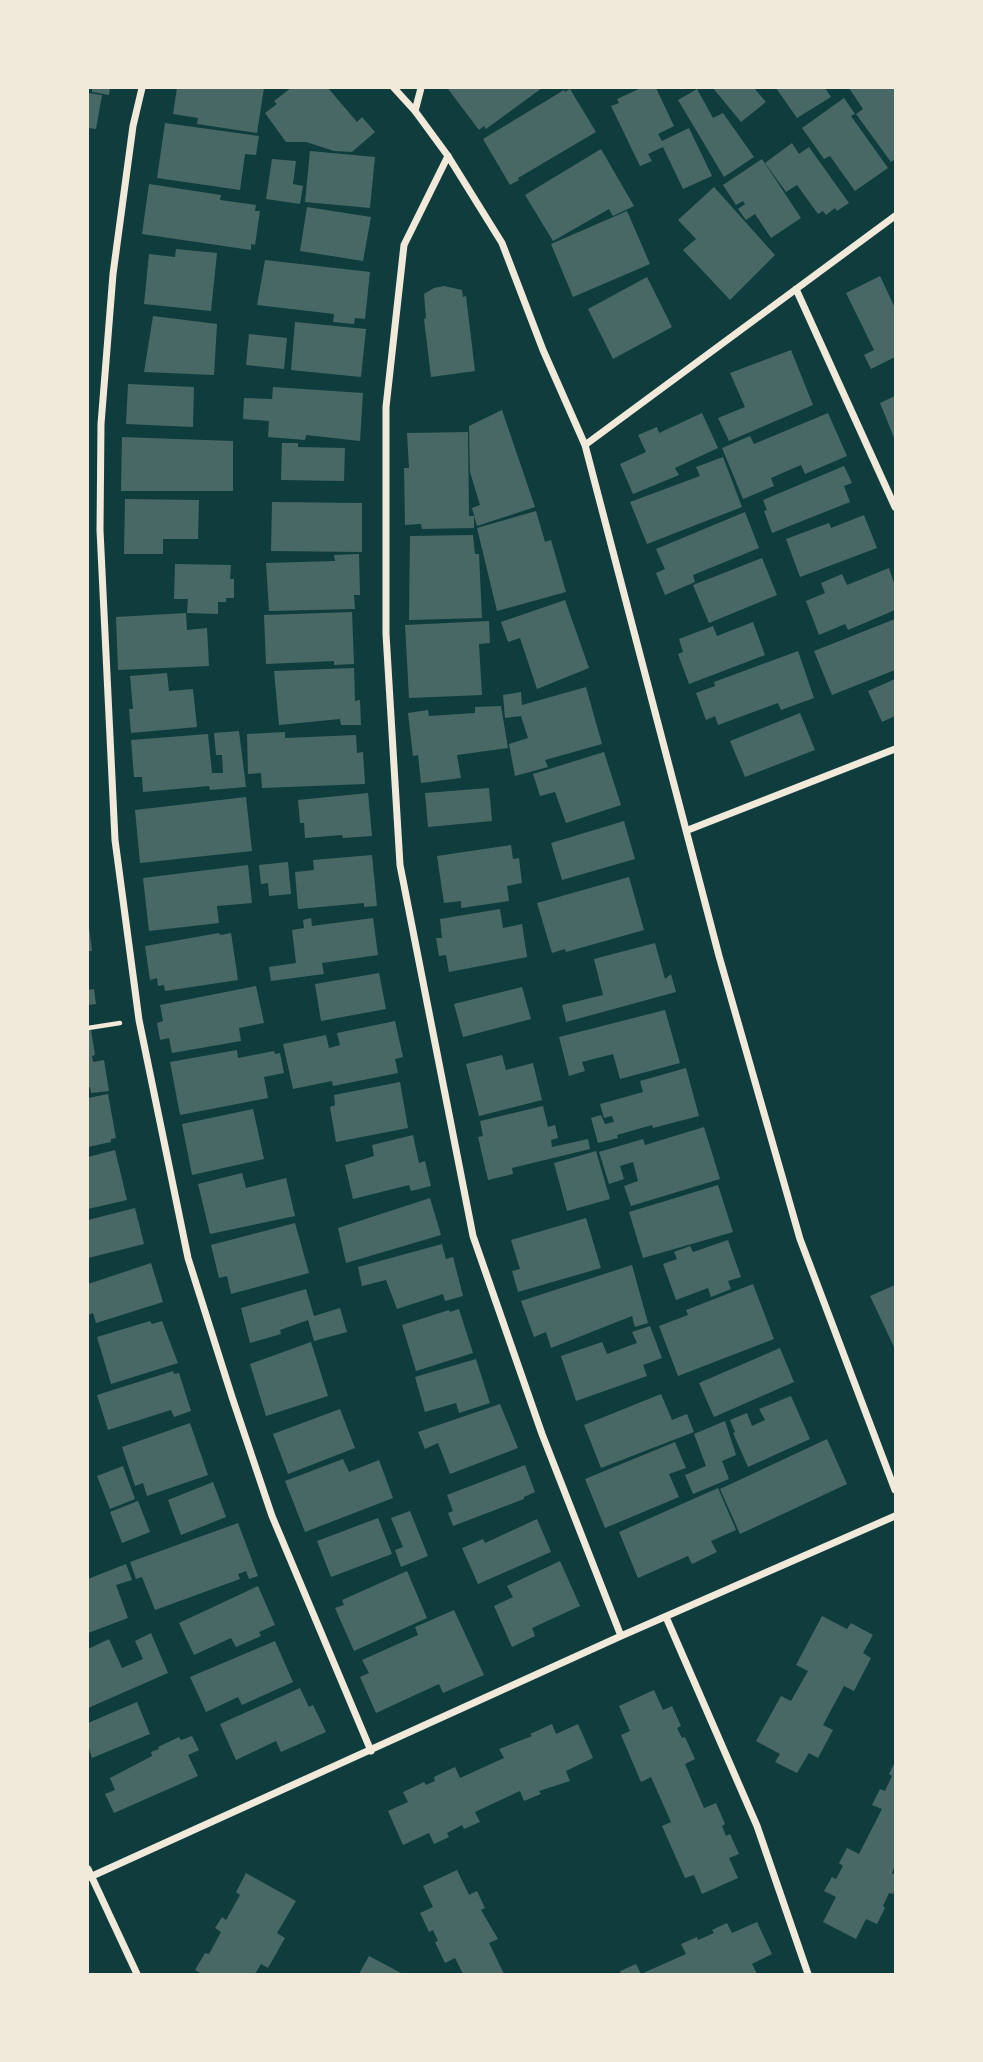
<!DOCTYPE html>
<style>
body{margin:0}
#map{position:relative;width:983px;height:2062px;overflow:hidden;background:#0f3d3e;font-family:Helvetica,sans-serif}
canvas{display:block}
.frame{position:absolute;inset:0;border:89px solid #f1e9da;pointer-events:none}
</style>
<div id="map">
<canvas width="983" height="2062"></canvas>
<div class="frame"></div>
</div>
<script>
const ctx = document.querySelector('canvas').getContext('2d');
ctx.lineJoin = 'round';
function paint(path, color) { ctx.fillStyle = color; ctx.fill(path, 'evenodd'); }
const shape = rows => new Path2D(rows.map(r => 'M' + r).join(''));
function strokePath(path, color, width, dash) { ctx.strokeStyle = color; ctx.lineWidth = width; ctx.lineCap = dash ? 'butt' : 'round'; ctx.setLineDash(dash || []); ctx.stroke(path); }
paint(shape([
 [92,88,110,88,109,95,92,92],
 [177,88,264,88,257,133,197,124,198,118,173,114],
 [291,88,328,88,357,122,362,117,375,132,352,152,334,151,306,142,286,142,265,113,277,104,274,101],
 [449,88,542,88,486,129,484,126,479,130,448,89],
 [641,88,656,88,674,126,658,134,662,141,689,128,712,176,683,189,663,147,648,154,652,161,640,166,611,106,619,103,617,99],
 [713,88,754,88,766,102,741,122],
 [776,88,825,88,831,97,797,118],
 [849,88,895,88,895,159,891,162,856,114,863,109],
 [570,89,596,132,518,178,519,180,510,185,483,139,564,90,565,92],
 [697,89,713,118,723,113,754,157,724,177,678,100],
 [88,93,102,95,96,129,88,128],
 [844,98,855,114,851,116,888,168,855,191,830,156,824,159,802,128],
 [165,123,259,136,256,155,245,154,240,190,157,178],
 [792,143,799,154,809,147,849,203,837,211,835,208,826,215,823,211,818,214,797,185,786,192,765,163],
 [601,149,634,206,613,216,609,209,553,241,525,195],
 [310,151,375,157,370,208,305,202],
 [272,159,296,161,293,184,303,186,300,204,266,199],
 [762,159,801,218,771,238,755,214,746,220,738,209,745,204,743,201,736,205,723,185],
 [149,184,221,195,220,200,256,205,255,211,260,211,255,245,251,244,251,250,142,234],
 [714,187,775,255,730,300,683,250,696,239,678,220],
 [307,207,371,217,363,261,300,251],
 [627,211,650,264,573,297,551,244],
 [176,249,217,253,211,311,144,304,149,254,175,257],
 [265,260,370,272,365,319,355,318,354,324,333,322,334,314,257,305],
 [880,276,895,308,895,357,871,369,864,355,874,350,846,293],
 [647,277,672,327,613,359,588,309],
 [444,286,462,290,463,297,466,296,475,371,431,377,424,319,426,318,424,294,434,288],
 [153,316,217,324,214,375,144,372],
 [295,322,366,329,361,377,291,370],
 [249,334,287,338,284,369,246,365],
 [791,350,813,405,729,441,718,418,745,407,730,373],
 [128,384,194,387,193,427,126,424],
 [273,387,363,393,360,441,306,435,305,440,268,437,269,421,243,419,244,398,272,399],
 [895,396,895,440,880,403],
 [502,410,535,507,477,526,472,508,480,505,470,472,469,426],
 [702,413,718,448,675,468,679,475,633,494,620,464,646,452,638,435,657,427,659,433],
 [828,413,847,456,805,474,801,465,771,478,774,486,743,499,722,448,750,436,754,444],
 [468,432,469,516,474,516,474,528,422,529,421,524,405,525,404,468,409,468,407,433],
 [122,437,233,441,233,491,121,491],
 [282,443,298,443,298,447,345,448,344,481,281,480],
 [723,457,742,507,647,544,630,502,700,476,696,467],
 [844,466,852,483,844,486,850,502,772,533,764,511,767,510,763,500],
 [125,499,199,500,198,539,163,539,163,554,124,554],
 [272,502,362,503,362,552,271,551],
 [536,511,545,542,551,540,566,592,497,611,477,528],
 [745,512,759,548,693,575,695,582,665,595,656,573,665,569,656,549],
 [864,515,877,548,800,577,786,539,829,523,831,528],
 [473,535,475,554,479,554,482,618,409,620,410,536],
 [359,554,360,595,354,595,355,609,269,611,266,563,335,561,334,555],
 [762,558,777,595,709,623,693,585],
 [175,564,231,565,230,579,234,579,234,598,226,598,226,602,218,602,218,614,187,613,188,599,174,599],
 [889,568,895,586,895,610,848,630,845,624,819,635,806,601,825,593,821,583,842,574,847,585],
 [565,600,589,668,537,689,520,638,508,642,501,622],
 [352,612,354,664,334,665,334,661,266,664,264,615],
 [186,613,187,630,207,628,209,666,118,670,116,617],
 [895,619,895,670,832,695,814,651],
 [489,621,490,643,479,644,482,695,409,698,405,625],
 [753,622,765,655,689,684,678,654,683,652,679,639,713,626,717,636],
 [798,651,814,698,781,710,778,703,718,725,715,716,706,720,696,693,715,686,714,682],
 [354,668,355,701,360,700,361,725,341,725,340,719,279,725,274,671],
 [167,673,169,691,193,689,197,727,131,733,129,709,133,709,130,676],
 [895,679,895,716,882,722,868,691],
 [586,687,602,744,545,760,548,767,515,776,509,744,528,738,521,716,505,718,503,695,521,692,522,705],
 [501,706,508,748,457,755,461,778,421,783,418,755,413,756,408,713,428,710,429,716,475,713,475,707],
 [800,713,815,750,745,777,730,741],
 [239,731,246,787,210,790,209,786,143,792,142,777,134,777,131,740,208,734,212,773,223,773,222,755,216,755,214,733],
 [285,732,285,738,356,735,357,753,363,752,365,784,262,788,261,773,248,774,247,734],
 [604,752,621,805,566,823,555,792,540,796,533,774],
 [489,788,492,821,428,827,425,793],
 [368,793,372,836,343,838,342,835,305,838,304,823,300,823,298,800],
 [246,797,252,851,140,863,135,810],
 [624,821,635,859,562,880,551,843],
 [511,845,513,859,519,858,522,883,507,886,509,901,461,908,461,901,444,903,437,856],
 [372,855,377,906,364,907,364,903,298,909,295,872,314,870,313,860],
 [288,862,291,894,269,896,268,883,261,884,259,865],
 [248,865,252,903,217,906,219,923,149,931,143,878],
 [629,877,644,930,566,952,565,949,552,953,537,903],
 [500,909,503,928,522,924,527,957,449,972,446,955,439,956,436,938,442,938,440,919],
 [311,918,312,926,373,918,378,955,322,963,324,974,271,981,269,967,296,963,292,930,304,928,303,920],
 [88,927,89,927,92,951,88,951],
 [219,933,220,935,231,933,238,980,165,991,164,985,158,986,157,978,150,980,145,946],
 [655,943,665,979,671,974,676,992,566,1022,562,1005,603,995,594,959],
 [379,973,386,1009,321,1021,315,984],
 [256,986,264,1023,239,1028,241,1041,172,1053,169,1038,160,1040,157,1023,163,1021,160,1005],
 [522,987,531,1019,463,1037,454,1004],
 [94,989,96,1004,88,1005,88,990],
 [665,1010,680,1063,620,1079,613,1054,582,1062,585,1071,569,1076,559,1037],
 [395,1021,403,1057,395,1059,398,1073,333,1086,332,1081,293,1089,283,1044,326,1035,329,1048,340,1045,337,1033],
 [88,1030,91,1030,95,1055,92,1056,93,1062,104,1060,109,1091,91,1093,90,1087,88,1087],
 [237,1050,238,1058,274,1051,275,1054,280,1053,284,1073,264,1077,268,1098,180,1115,170,1062],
 [502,1055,506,1070,533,1063,542,1100,479,1116,466,1064],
 [686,1068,699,1116,653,1128,652,1125,617,1135,618,1138,598,1143,591,1118,601,1115,605,1124,614,1122,612,1116,604,1118,600,1104,643,1092,640,1081],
 [400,1082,408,1128,336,1142,330,1107,335,1105,334,1095],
 [108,1094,116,1138,111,1139,111,1142,88,1147,88,1098],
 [543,1106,548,1127,555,1125,558,1138,551,1140,552,1147,588,1139,590,1149,512,1168,513,1174,488,1180,478,1137,483,1136,480,1121],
 [253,1109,264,1159,192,1175,182,1124],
 [704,1127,720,1179,631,1206,624,1186,638,1181,633,1162,620,1166,624,1179,609,1184,599,1152,643,1139,645,1145],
 [413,1135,419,1163,425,1161,431,1186,411,1191,409,1185,353,1199,345,1165,374,1156,372,1145],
 [115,1150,127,1200,88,1209,88,1157],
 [596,1151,610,1199,567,1211,554,1163],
 [242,1173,246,1188,286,1178,295,1216,210,1234,198,1184],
 [718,1185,733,1232,643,1258,629,1212],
 [430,1198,441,1235,346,1263,338,1228],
 [135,1208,144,1244,88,1258,88,1220],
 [586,1218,601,1268,518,1292,512,1271,520,1269,511,1240],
 [295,1223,309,1273,231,1294,227,1276,219,1278,211,1245],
 [728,1240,741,1277,728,1281,731,1289,711,1297,708,1288,676,1300,663,1264,677,1259,674,1252,690,1246,693,1252],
 [442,1244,446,1259,453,1257,463,1296,445,1301,443,1294,397,1309,386,1280,362,1286,358,1267],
 [151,1263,163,1302,96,1323,93,1313,88,1315,88,1284],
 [632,1265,648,1323,635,1327,632,1316,551,1348,546,1332,534,1337,521,1301],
 [753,1284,774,1339,678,1376,659,1326,688,1315,686,1310],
 [895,1285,895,1349,870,1296],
 [306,1289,314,1316,340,1308,347,1332,314,1341,308,1320,280,1330,281,1334,250,1343,241,1308],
 [459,1309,473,1353,416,1371,402,1325,449,1310,450,1312],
 [150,1321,152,1324,162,1321,178,1363,111,1384,97,1337],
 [650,1326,662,1358,643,1365,647,1376,576,1401,561,1356,602,1342,607,1354,637,1343,632,1332],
 [311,1342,328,1396,266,1416,250,1364],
 [780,1348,794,1382,714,1417,699,1383],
 [476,1359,490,1403,459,1413,456,1403,425,1412,415,1377],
 [173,1371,174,1374,179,1373,191,1411,174,1417,171,1410,108,1430,97,1395],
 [661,1394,672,1420,687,1414,694,1432,601,1468,584,1425],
 [791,1396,810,1439,748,1467,733,1433,735,1432,730,1420,747,1413,752,1426,765,1420,759,1409],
 [500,1404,518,1448,450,1474,438,1443,425,1449,418,1432],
 [340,1409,355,1448,288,1474,273,1434],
 [725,1421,736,1455,722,1461,729,1479,693,1494,685,1475,706,1466,694,1434],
 [190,1423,208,1475,147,1496,143,1483,135,1486,122,1447],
 [827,1439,847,1484,740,1534,720,1489],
 [675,1442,686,1468,669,1474,679,1497,605,1528,585,1479],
 [343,1459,349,1472,379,1460,393,1498,305,1532,285,1481],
 [525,1465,535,1492,524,1497,524,1499,453,1526,448,1513,453,1511,447,1495],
 [123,1466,135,1499,110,1509,97,1476],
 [213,1482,226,1517,181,1535,168,1500],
 [718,1488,736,1530,711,1541,717,1552,692,1564,688,1556,638,1578,619,1532],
 [138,1501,150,1532,122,1543,110,1512],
 [410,1511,428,1556,401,1567,395,1550,403,1547,391,1518],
 [378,1518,392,1554,331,1577,317,1541],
 [537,1519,551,1552,478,1584,462,1548,483,1539,485,1543],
 [238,1523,258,1576,249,1579,246,1571,238,1574,240,1579,155,1610,142,1577,136,1579,130,1562],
 [560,1561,580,1606,532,1628,535,1636,512,1647,494,1606,513,1597,507,1586],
 [126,1564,132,1580,116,1585,128,1618,88,1633,88,1579],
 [407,1571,427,1618,354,1651,335,1608,344,1605,342,1600],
 [258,1586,275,1625,259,1632,261,1636,236,1647,231,1638,194,1655,179,1623],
 [454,1610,484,1675,443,1693,439,1684,376,1713,360,1677,369,1673,362,1660,418,1635,415,1627],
 [822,1616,847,1629,851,1623,873,1635,863,1653,871,1658,854,1691,844,1686,823,1725,833,1730,818,1758,809,1753,797,1773,775,1762,780,1754,756,1741,781,1696,791,1701,808,1671,796,1665],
 [151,1633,168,1673,88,1708,88,1649,109,1639,122,1668,143,1659,135,1641],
 [275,1641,293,1682,242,1705,238,1697,206,1712,190,1677],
 [300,1688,309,1707,313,1705,326,1732,281,1752,276,1741,236,1760,220,1724],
 [654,1690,663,1710,672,1706,681,1726,677,1728,682,1738,685,1737,695,1759,685,1764,704,1808,716,1803,725,1824,722,1826,726,1836,730,1834,739,1854,729,1858,738,1878,702,1894,694,1875,685,1878,662,1826,671,1822,651,1777,641,1782,621,1735,630,1731,619,1706],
 [137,1702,150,1734,92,1758,88,1746,88,1723],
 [552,1724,556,1734,578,1724,593,1758,566,1771,570,1781,539,1791,541,1794,524,1801,520,1791,475,1812,480,1822,464,1829,462,1825,447,1833,449,1837,434,1844,429,1833,403,1845,388,1811,408,1802,403,1792,424,1782,426,1785,435,1781,434,1777,455,1767,460,1778,504,1758,499,1749,532,1736,530,1734],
 [192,1736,199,1750,188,1755,198,1776,114,1813,105,1794,115,1790,110,1778,152,1756,151,1752,159,1749,158,1747,179,1737,181,1740],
 [895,1762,895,1865,892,1873,895,1875,895,1889,893,1894,889,1893,883,1906,885,1908,877,1924,866,1919,856,1939,823,1922,836,1897,824,1891,832,1877,836,1879,843,1866,839,1863,847,1848,859,1854,882,1809,872,1805,880,1789,885,1791,892,1776,889,1774],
 [457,1870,469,1895,477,1891,485,1908,481,1910,498,1939,489,1943,504,1974,463,1974,455,1958,445,1963,435,1942,438,1941,433,1930,429,1932,420,1913,433,1907,423,1886],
 [246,1873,296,1901,277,1933,285,1938,268,1968,261,1964,255,1974,202,1974,195,1970,205,1953,209,1954,221,1932,215,1928,222,1917,226,1920,240,1895,236,1892],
 [757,1922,772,1954,752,1964,757,1974,641,1974,686,1954,681,1944,697,1937,698,1940,714,1933,712,1930,727,1923,732,1933],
 [369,1956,403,1974,359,1974],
 [636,1964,641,1974,621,1974,620,1971]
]), '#486865');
strokePath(shape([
 [88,1028,120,1023]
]), '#f1e9da', 4.5);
strokePath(shape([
 [142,88,133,126,113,274,101,424,100,530,115,840,139,1020,188,1258,232,1397,272,1516,371,1751],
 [394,88,415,111,448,156,502,243,543,350,585,445,719,956,800,1239,895,1490],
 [415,111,421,88],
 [448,156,404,245,386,407,386,634,400,865,473,1236,542,1434,621,1636],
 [796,289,895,507],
 [585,445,895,216],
 [688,830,895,749],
 [666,1617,757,1826,808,1974],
 [88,1869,137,1974],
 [90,1877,621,1636,895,1516]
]), '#f1e9da', 7);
</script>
